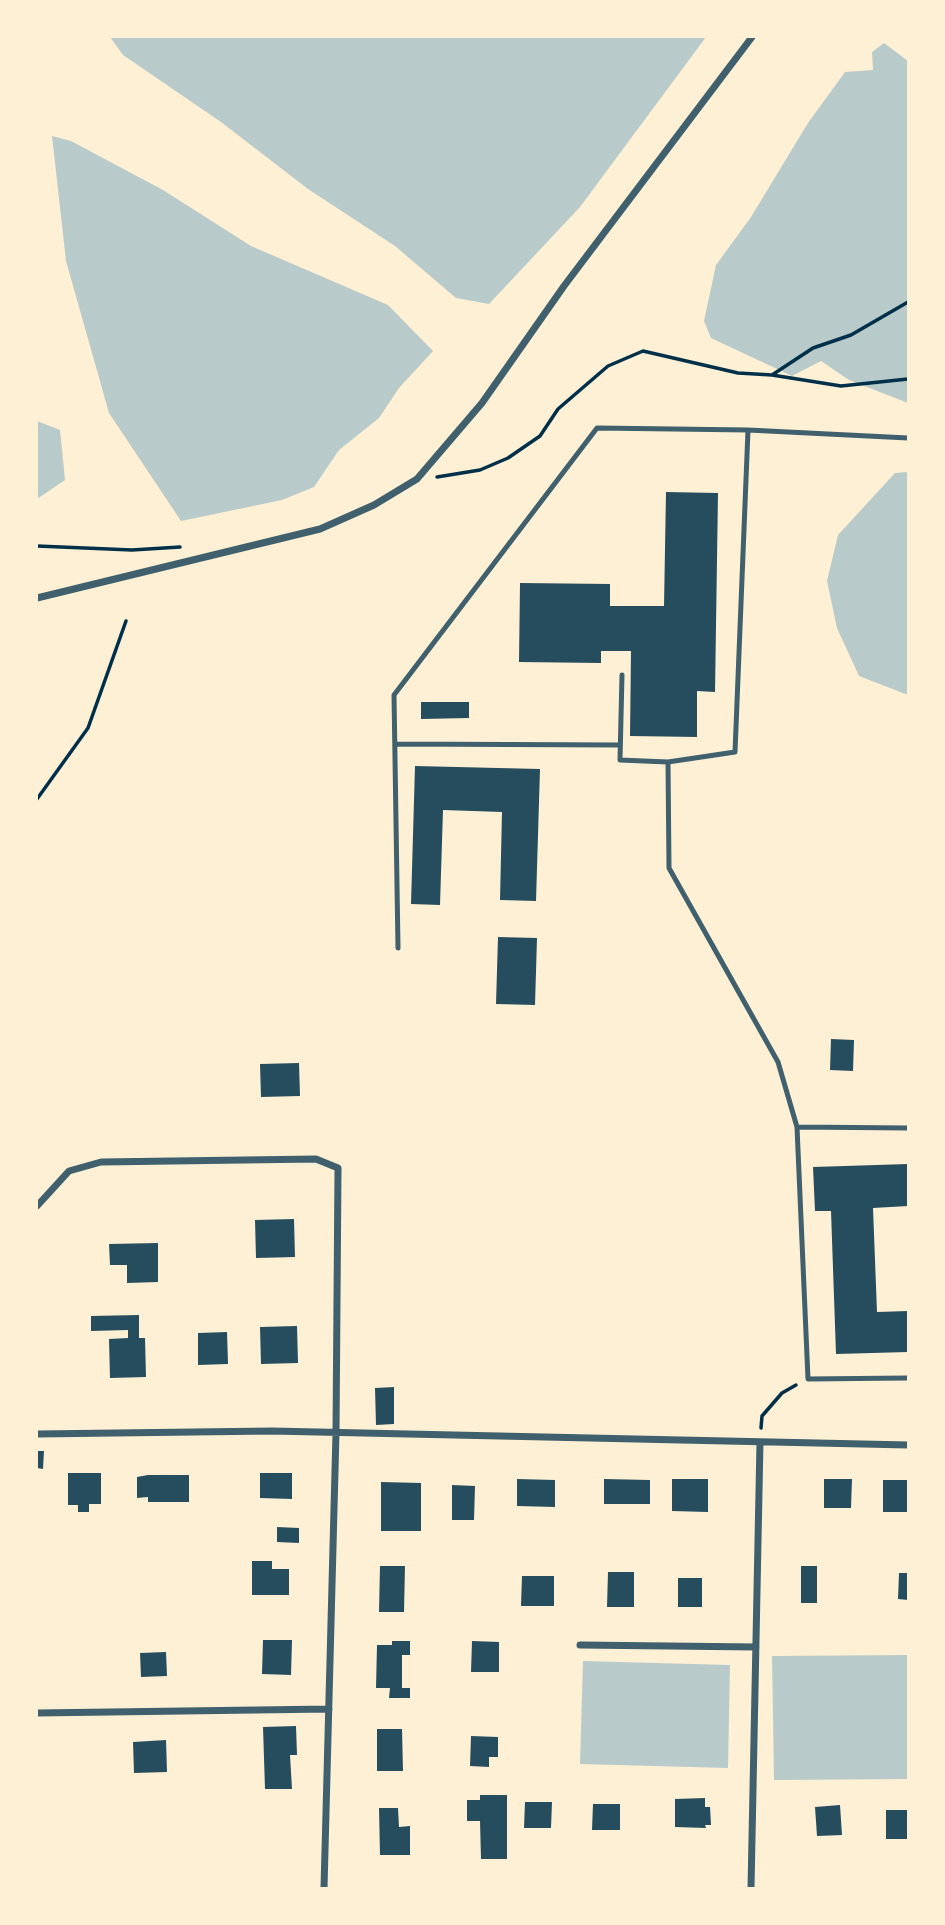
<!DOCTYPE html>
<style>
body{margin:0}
#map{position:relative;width:945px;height:1925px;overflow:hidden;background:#fdf0d5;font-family:"Alegreya Sans",sans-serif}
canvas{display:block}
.frame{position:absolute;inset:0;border:38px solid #fdf0d5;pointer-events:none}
</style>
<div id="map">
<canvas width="945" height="1925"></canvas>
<div class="frame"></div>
</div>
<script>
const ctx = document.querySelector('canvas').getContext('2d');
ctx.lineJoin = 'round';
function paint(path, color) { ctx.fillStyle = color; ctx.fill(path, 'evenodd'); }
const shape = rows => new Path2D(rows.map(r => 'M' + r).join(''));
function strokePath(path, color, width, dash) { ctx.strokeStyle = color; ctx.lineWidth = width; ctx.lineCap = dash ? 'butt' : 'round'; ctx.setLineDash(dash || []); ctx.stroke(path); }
paint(shape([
 [110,37,706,37,580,207,489,304,456,298,395,246,308,189,221,122,123,55],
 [884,43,908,61,908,403,849,380,821,361,792,376,711,338,704,321,716,265,751,217,808,123,845,72,873,70,872,52],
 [52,136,71,141,163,190,251,246,388,305,433,351,399,388,379,418,339,450,314,487,282,500,181,521,109,413,66,261],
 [37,421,60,430,65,480,37,499],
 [908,472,908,695,859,676,837,628,827,581,838,535,895,473],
 [908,1655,908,1779,774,1780,772,1656],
 [583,1661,730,1665,728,1768,580,1764]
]), '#b9caca');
paint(shape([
 [666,492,718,493,715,692,697,691,697,737,630,736,631,651,601,651,601,663,519,662,520,583,610,584,610,606,664,606],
 [421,702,469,702,469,718,421,719],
 [415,766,540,769,536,901,500,900,502,812,443,810,440,905,411,904],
 [498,937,537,938,535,1005,496,1004],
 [831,1039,854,1040,853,1071,830,1070],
 [299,1063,300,1096,261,1097,260,1064],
 [908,1164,908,1206,873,1208,877,1312,908,1311,908,1352,836,1354,831,1211,815,1211,813,1167],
 [294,1219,295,1257,256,1258,255,1220],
 [158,1243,158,1282,127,1283,127,1265,110,1265,109,1244],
 [139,1315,139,1338,145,1338,146,1377,110,1378,109,1339,128,1338,128,1330,91,1331,91,1316],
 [297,1326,298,1363,261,1364,260,1327],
 [227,1332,228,1364,198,1365,198,1333],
 [394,1387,394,1424,376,1425,375,1388],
 [37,1451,44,1451,43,1469,37,1468],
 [68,1473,101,1473,101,1504,89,1504,89,1512,78,1512,78,1505,68,1505],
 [260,1473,292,1473,292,1499,260,1498],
 [148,1475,189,1475,189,1502,148,1502,148,1497,137,1498,137,1477],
 [517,1479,555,1480,555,1507,517,1506],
 [604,1479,650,1480,650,1504,604,1504],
 [672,1479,708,1479,708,1512,672,1511],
 [824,1479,852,1479,851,1508,824,1508],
 [883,1480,908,1480,908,1512,883,1512],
 [381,1482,421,1483,421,1531,381,1531],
 [452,1485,475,1486,474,1520,452,1520],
 [277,1527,299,1528,299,1543,277,1542],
 [252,1561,272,1561,272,1569,289,1569,289,1595,252,1595],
 [380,1566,405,1566,404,1612,379,1612],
 [801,1566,817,1566,817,1603,801,1603],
 [608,1572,634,1572,634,1607,607,1607],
 [899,1573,908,1573,908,1600,898,1599],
 [522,1576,554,1576,554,1606,521,1606],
 [678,1578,702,1578,702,1607,678,1607],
 [263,1640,292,1640,291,1675,262,1674],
 [392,1641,410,1641,410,1655,402,1655,402,1688,410,1688,410,1698,389,1698,390,1688,376,1688,377,1645,392,1645],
 [472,1641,499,1642,499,1672,471,1672],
 [166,1652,167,1676,141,1677,140,1653],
 [296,1726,297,1755,290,1755,292,1789,265,1789,263,1727],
 [377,1729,402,1729,403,1771,377,1771],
 [471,1736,498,1737,498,1757,489,1757,489,1767,470,1766],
 [166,1740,167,1772,134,1773,133,1742],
 [480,1795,507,1795,507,1859,481,1859,480,1821,467,1821,467,1800,480,1800],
 [705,1798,705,1807,710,1807,711,1825,705,1825,706,1828,675,1827,675,1799],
 [525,1802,552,1802,551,1828,524,1828],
 [593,1804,620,1804,620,1830,592,1830],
 [840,1805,842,1835,817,1836,815,1807],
 [379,1808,398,1808,399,1827,410,1826,410,1855,380,1855],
 [886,1810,908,1810,908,1839,886,1839]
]), '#264d5e');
strokePath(shape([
 [772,375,841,386,908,379],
 [437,477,480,470,508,458,540,436,558,409,608,366,643,351,738,373,772,375,813,348,851,335,908,302],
 [37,546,132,550,180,547],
 [37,799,88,728,126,621],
 [761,1428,762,1416,782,1393,796,1385]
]), '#003049', 3.5);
strokePath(shape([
 [622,675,620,760,668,762,735,752,748,430],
 [395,744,620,745],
 [668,762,669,868,778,1062,797,1127],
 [398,948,394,695,597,428,748,430,908,438],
 [908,1128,797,1127,808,1379,908,1378]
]), '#3f606c', 5);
strokePath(shape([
 [37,598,320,529,374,505,417,479,482,403,564,286,752,37],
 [37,1206,69,1171,101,1162,316,1159,338,1168,336,1433,324,1888],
 [37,1434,272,1431,908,1445],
 [580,1645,756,1647],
 [37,1713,329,1709],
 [751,1888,760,1442]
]), '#3f606c', 7);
</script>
